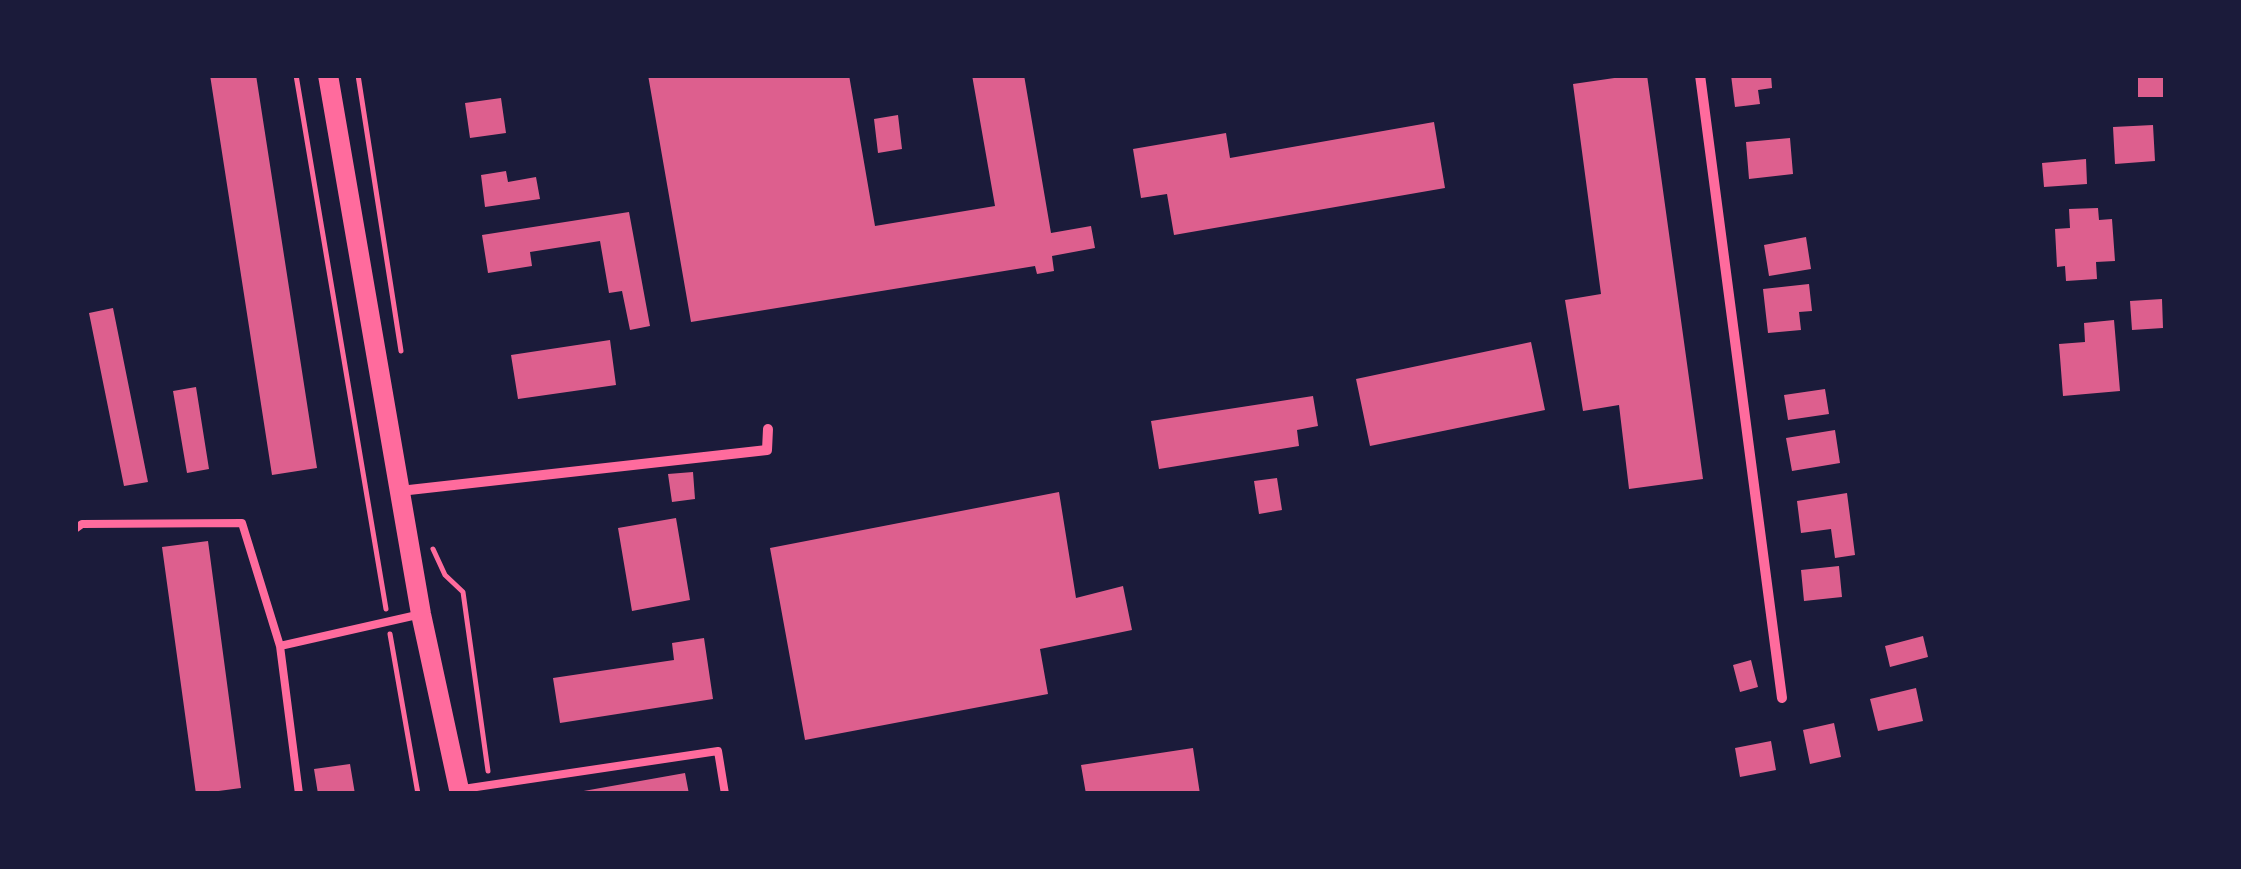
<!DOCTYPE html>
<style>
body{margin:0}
#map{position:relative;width:2241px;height:869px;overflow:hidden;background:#1b1b3a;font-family:"PT Sans",sans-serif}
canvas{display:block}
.frame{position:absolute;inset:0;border:78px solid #1b1b3a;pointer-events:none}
</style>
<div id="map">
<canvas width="2241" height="869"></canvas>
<div class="frame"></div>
</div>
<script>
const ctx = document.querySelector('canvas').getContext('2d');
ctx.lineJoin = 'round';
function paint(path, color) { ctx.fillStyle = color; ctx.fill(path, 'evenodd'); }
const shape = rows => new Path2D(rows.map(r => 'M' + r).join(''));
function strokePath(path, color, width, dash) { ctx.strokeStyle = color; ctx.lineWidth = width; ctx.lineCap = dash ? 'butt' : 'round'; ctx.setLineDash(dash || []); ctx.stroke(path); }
paint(shape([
 [210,75,256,75,317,468,272,475],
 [648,75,849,75,875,226,995,206,972,75,1024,75,1051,233,1091,226,1095,248,1052,256,1054,271,1037,274,1035,266,691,322],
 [1635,75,1647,75,1703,479,1629,489,1619,405,1583,411,1565,300,1601,294,1573,84],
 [1731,75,1771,75,1772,88,1758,90,1760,104,1735,107],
 [2138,75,2166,75,2166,97,2138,97],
 [501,98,506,133,470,138,465,103],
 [898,115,902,149,878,153,874,119],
 [1434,122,1445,188,1174,235,1167,194,1141,198,1133,149,1226,133,1230,158],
 [2153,125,2155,161,2115,164,2113,127],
 [1790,138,1793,174,1749,179,1746,142],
 [2086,159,2087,184,2044,187,2042,163],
 [506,171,508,182,536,177,540,199,485,207,481,175],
 [2098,208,2099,220,2112,219,2115,261,2096,262,2097,279,2066,281,2065,266,2057,267,2055,229,2070,228,2069,209],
 [629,212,650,326,630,330,622,291,609,293,600,241,530,252,532,266,488,273,482,235],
 [1806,237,1811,269,1769,276,1764,245],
 [1809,284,1812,311,1799,312,1801,330,1768,333,1763,289],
 [2162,299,2163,328,2132,330,2130,301],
 [113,308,148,482,124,486,89,313],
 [2114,320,2120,391,2063,396,2059,344,2085,342,2084,323],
 [610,340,616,385,518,399,511,355],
 [1531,342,1545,410,1370,446,1356,379],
 [196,387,209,469,187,473,173,391],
 [1825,389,1829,414,1788,420,1784,395],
 [1313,396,1318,426,1297,430,1299,446,1159,469,1151,421],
 [1835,430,1840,463,1792,471,1786,438],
 [693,472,695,499,672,502,668,474],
 [1277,478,1282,510,1259,514,1254,481],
 [1059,492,1076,598,1123,586,1132,630,1040,649,1048,694,805,740,770,548],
 [1847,493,1855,555,1835,558,1831,529,1801,533,1797,501],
 [676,518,690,600,632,611,618,528],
 [208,541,241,788,196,794,162,547],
 [1839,566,1842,597,1804,601,1801,570],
 [1923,636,1928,657,1890,667,1885,646],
 [704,638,713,699,560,723,553,678,674,660,672,643],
 [1751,660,1758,687,1740,692,1733,665],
 [1916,688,1923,721,1878,731,1870,699],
 [1834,723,1841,757,1810,764,1803,730],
 [1771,741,1776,770,1740,777,1735,748],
 [1193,748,1200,794,1086,794,1081,765],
 [350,764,355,794,318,794,314,769],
 [685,773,689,794,578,794,578,792]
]), '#dd5f8e');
strokePath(shape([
 [296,75,386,609],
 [358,75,401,351],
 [433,549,445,575,463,592,488,771],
 [390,634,418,794]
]), '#ff6b9d', 5);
strokePath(shape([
 [75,529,82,524,242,523,280,646,299,794],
 [280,646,417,615],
 [463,789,718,751,725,794]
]), '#ff6b9d', 8);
strokePath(shape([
 [1700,75,1782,698],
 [400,491,767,450,768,429]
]), '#ff6b9d', 10);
strokePath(shape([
 [328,75,421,614,460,794]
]), '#ff6b9d', 20);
</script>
